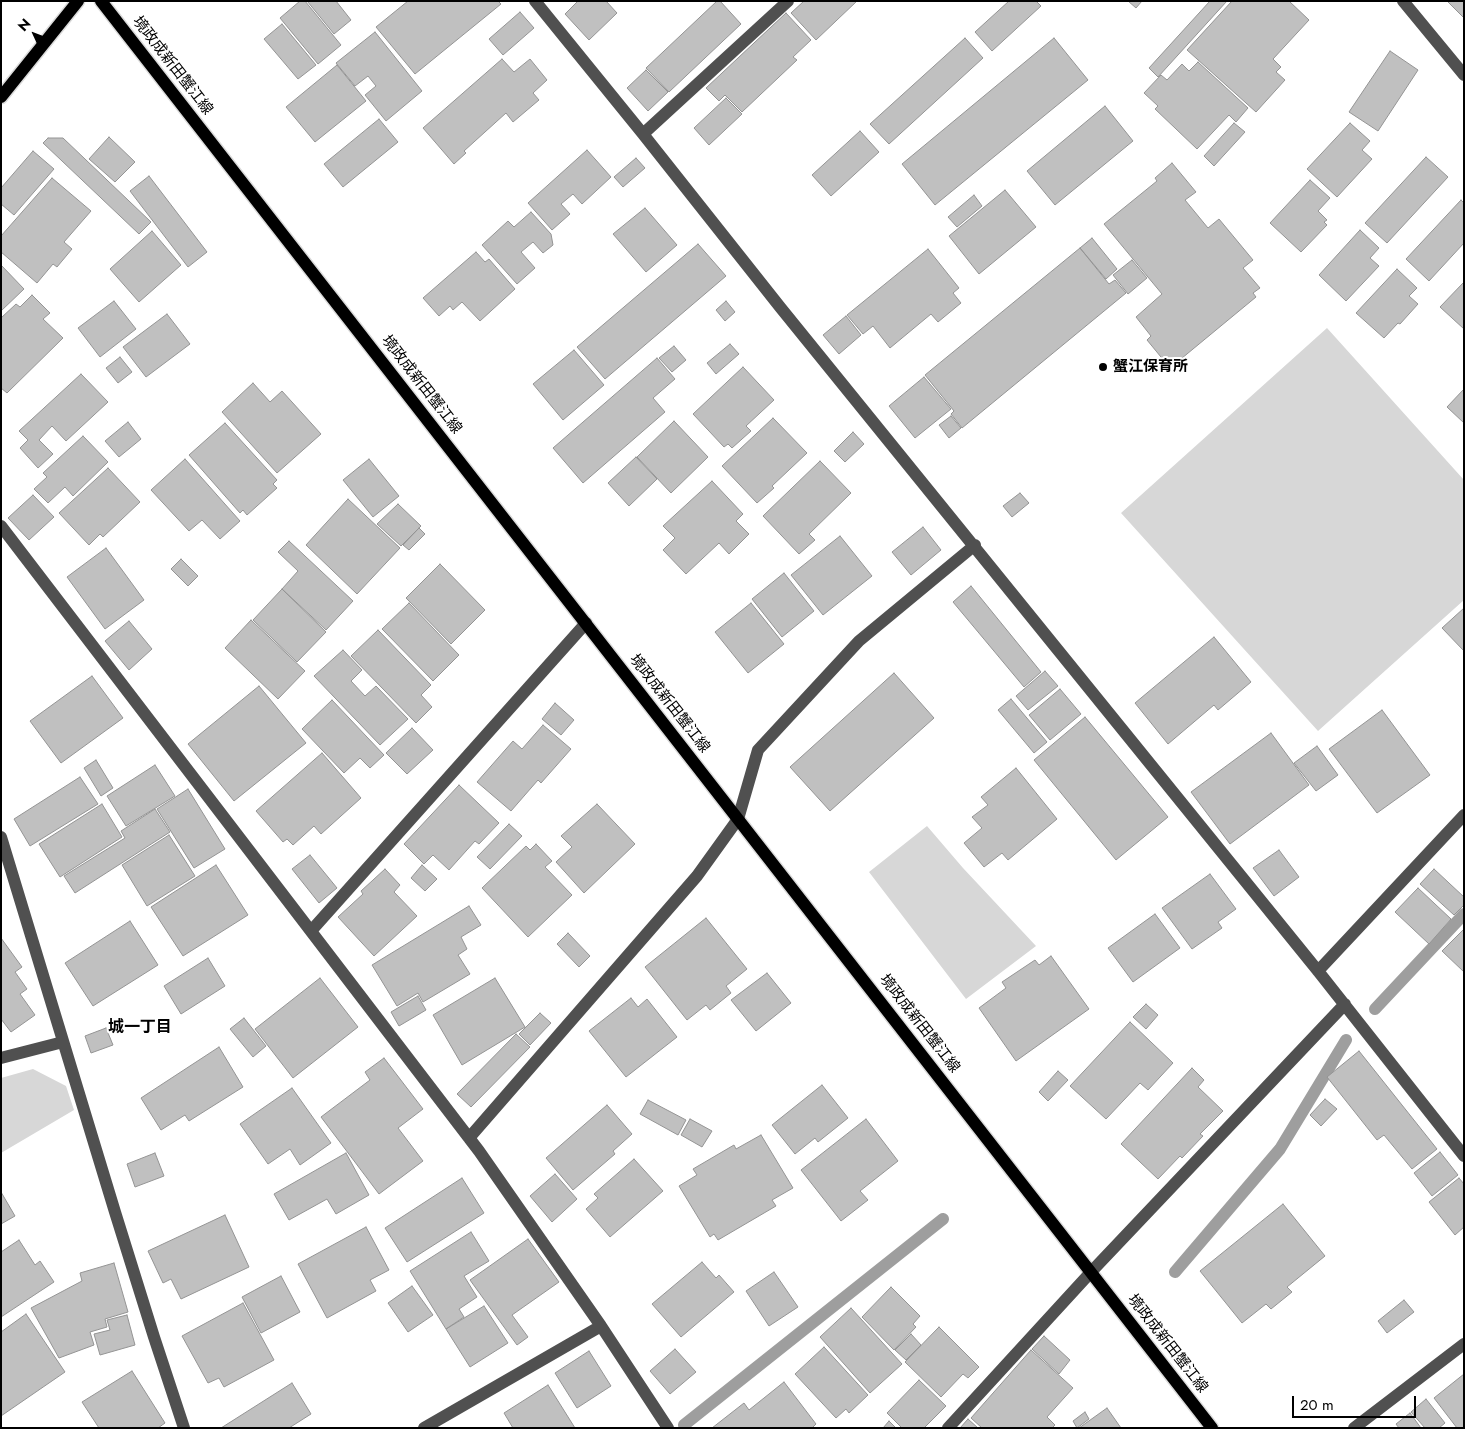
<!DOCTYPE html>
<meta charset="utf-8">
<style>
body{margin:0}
#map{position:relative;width:1465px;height:1429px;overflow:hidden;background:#fff;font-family:Jost,sans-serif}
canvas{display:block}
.frame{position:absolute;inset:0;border:2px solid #000;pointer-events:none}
.north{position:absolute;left:10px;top:10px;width:50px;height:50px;-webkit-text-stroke:4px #fff;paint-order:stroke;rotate:313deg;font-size:14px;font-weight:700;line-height:20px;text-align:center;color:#000}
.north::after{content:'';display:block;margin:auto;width:18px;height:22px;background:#000;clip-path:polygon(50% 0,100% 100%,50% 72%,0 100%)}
.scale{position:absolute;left:1292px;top:1396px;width:124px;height:22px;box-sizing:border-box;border:2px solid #000;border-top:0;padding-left:6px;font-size:15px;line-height:18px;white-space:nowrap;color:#000;-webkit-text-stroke:4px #fff;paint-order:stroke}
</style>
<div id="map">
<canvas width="1465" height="1429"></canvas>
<div class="frame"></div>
<div class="north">N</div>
<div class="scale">20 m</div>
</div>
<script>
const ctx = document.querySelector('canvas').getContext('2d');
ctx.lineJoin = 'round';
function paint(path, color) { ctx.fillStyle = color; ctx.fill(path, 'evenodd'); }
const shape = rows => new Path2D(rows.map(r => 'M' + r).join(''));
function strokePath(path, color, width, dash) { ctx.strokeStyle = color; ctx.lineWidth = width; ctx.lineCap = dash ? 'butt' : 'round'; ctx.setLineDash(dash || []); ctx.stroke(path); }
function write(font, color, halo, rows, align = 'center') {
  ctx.font = font + ' Jost,"Noto Sans JP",sans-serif'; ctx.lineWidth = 4; ctx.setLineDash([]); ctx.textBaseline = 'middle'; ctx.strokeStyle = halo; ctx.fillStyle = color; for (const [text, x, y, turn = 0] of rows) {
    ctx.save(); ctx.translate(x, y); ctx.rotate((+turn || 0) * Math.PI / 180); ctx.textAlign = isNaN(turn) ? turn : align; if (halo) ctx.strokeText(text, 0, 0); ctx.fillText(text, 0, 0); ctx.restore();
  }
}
paint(shape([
 [1327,328,1464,480,1464,600,1318,731,1121,513],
 [927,826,963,868,1036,946,966,999,869,872],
 [33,1069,66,1086,74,1110,1,1153,1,1078]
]), '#d7d7d7');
strokePath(shape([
 [1375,1009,1464,914],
 [1175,1272,1280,1149,1346,1040],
 [684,1425,943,1219]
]), '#9e9e9e', 12);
const building = shape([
 [300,1,305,1,341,45,318,64,280,18,300,1],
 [307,1,336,1,351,20,334,34,307,1],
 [408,1,498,1,501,4,415,74,376,27,408,1],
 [578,1,606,1,617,13,589,40,565,14,578,1],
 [717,1,720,1,741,24,669,92,646,68,717,1],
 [804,1,857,1,816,40,791,13,804,1],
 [1009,1,1036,1,1041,6,992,51,975,32,1009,1],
 [1128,1,1142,1,1136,8,1128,1],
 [1210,1,1227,1,1158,77,1149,68,1210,1],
 [1232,1,1289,1,1309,20,1273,59,1281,67,1276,72,1285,80,1256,112,1187,50,1232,1],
 [1447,1,1464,1,1464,18,1447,1],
 [520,12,534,28,503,55,489,39,520,12],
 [786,13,811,40,793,57,797,60,742,112,725,95,719,101,706,88,786,13],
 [282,24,316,65,298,79,264,39,282,24],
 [375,32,422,91,386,121,365,95,376,86,368,76,355,86,336,63,375,32],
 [965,38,983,58,889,144,870,124,965,38],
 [1054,38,1088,80,935,205,902,164,1054,38],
 [1390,51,1418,70,1378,131,1349,112,1390,51],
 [502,59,514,72,530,59,547,80,533,93,539,100,513,122,506,113,464,151,466,153,454,164,423,128,502,59],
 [1198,62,1248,108,1236,122,1229,115,1197,149,1155,109,1158,106,1144,93,1161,75,1167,80,1182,64,1189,71,1198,62],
 [337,65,366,101,315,142,286,107,337,65],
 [646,70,668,92,648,111,627,88,646,70],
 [726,98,742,114,709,145,694,128,726,98],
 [1105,106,1133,141,1055,205,1027,171,1105,106],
 [379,119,398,142,343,187,324,164,379,119],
 [1234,123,1245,132,1214,166,1204,156,1234,123],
 [1350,123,1370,141,1362,150,1372,159,1337,197,1307,169,1350,123],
 [860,131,879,152,831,196,812,175,860,131],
 [109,137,135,162,115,182,89,159,109,137],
 [48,138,63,138,151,222,139,234,43,143,48,138],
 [587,150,611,177,582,204,573,194,561,204,570,214,552,230,528,203,587,150],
 [33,151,54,169,14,215,1,204,1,188,33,151],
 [1426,157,1448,177,1387,243,1365,223,1426,157],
 [636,158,645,168,623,187,614,177,636,158],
 [1172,163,1196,192,1185,200,1208,228,1219,219,1253,260,1243,268,1260,288,1253,293,1256,297,1170,368,1147,340,1151,336,1136,317,1162,294,1104,224,1157,181,1155,178,1172,163],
 [149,176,207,252,188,267,130,191,149,176],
 [52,178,91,211,64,242,72,249,57,267,53,264,37,283,1,252,1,236,52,178],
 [1310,180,1330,198,1318,211,1327,220,1324,222,1327,225,1301,252,1270,223,1310,180],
 [1005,190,1036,227,979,274,949,236,1005,190],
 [974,195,982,206,957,227,948,217,974,195],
 [1461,200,1464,203,1464,243,1429,281,1406,259,1461,200],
 [645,208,677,245,646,272,613,234,645,208],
 [531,212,551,234,553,245,543,253,533,242,521,252,535,268,517,284,482,245,508,221,514,227,531,212],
 [1360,230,1379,248,1370,258,1379,266,1346,301,1319,275,1360,230],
 [152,231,181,265,139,302,110,269,152,231],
 [1092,238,1117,269,1106,279,1080,248,1092,238],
 [698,244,726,276,605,379,577,347,698,244],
 [1080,248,1109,284,1115,280,1126,293,962,428,951,414,954,411,925,375,1080,248],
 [928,249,959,288,953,293,961,303,938,322,931,314,890,348,873,326,863,334,847,315,928,249],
 [476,252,485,262,489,259,515,289,480,321,462,302,453,310,450,306,439,316,423,298,476,252],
 [1132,260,1147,278,1128,294,1113,275,1132,260],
 [1,265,24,289,1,311,1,265],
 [1397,269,1417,288,1409,296,1418,304,1400,324,1398,323,1384,338,1356,313,1397,269],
 [1464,282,1464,329,1440,307,1464,282],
 [32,295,50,313,43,319,63,338,7,393,1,388,1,318,16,304,20,307,32,295],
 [114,301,136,329,100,357,78,328,114,301],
 [726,301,735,312,725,321,716,310,726,301],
 [167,314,190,344,146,377,123,347,167,314],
 [846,316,861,335,839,354,823,335,846,316],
 [730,344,739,354,716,374,707,363,730,344],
 [674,346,686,360,672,372,659,358,674,346],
 [574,350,604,385,563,420,533,384,574,350],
 [120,357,132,372,118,383,106,368,120,357],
 [657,358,675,379,653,398,665,412,583,483,553,448,657,358],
 [743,367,774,400,746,426,751,431,732,448,728,444,724,447,693,414,743,367],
 [81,374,108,402,66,441,52,426,39,440,53,454,38,468,20,448,28,440,19,431,81,374],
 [924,377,951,409,915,438,889,406,924,377],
 [253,383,270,402,282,391,321,434,277,473,222,412,253,383],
 [1464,389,1464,423,1447,407,1464,389],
 [951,416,961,428,949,438,939,425,951,416],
 [773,418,807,453,772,486,774,488,757,503,722,466,773,418],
 [674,421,708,457,671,493,637,457,674,421],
 [128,422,141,439,119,457,105,441,128,422],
 [225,423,277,480,273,484,277,488,247,515,243,510,240,513,189,455,225,423],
 [853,432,864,444,845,462,834,451,853,432],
 [83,436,108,462,73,496,65,487,48,503,34,489,47,477,43,473,83,436],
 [636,457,657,479,629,506,608,483,636,457],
 [185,459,240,521,220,539,202,520,189,531,151,490,185,459],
 [369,459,399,496,373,517,343,480,369,459],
 [820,461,851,493,809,534,815,540,799,554,763,516,820,461],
 [108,468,140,502,103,537,100,534,89,545,59,513,108,468],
 [712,481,743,514,736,521,749,534,729,554,719,543,686,574,663,550,675,538,663,526,712,481],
 [1020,493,1029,503,1012,517,1003,506,1020,493],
 [33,495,54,517,29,540,8,518,33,495],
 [348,499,400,548,357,594,306,545,348,499],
 [398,504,421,526,401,546,377,524,398,504],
 [923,527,941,550,911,575,892,552,923,527],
 [419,528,425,534,409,550,403,545,419,528],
 [840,536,872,576,823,615,791,575,840,536],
 [289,541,353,601,326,630,282,589,298,571,278,552,289,541],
 [106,548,144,600,105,629,67,577,106,548],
 [181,559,198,576,188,586,171,569,181,559],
 [440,564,485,610,451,644,406,598,440,564],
 [784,573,814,611,782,637,752,599,784,573],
 [971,586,1041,672,1024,687,953,602,971,586],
 [282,589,326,632,297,662,253,620,282,589],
 [409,603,459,655,433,681,382,629,409,603],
 [751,603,784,644,748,673,715,632,751,603],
 [1464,608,1464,651,1442,628,1464,608],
 [251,620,305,671,278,699,225,648,251,620],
 [129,621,152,649,129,670,105,641,129,621],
 [378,630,431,685,421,695,432,707,416,723,351,656,378,630],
 [1214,637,1251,682,1218,710,1214,705,1168,744,1135,703,1214,637],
 [343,650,362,670,351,681,365,696,376,686,408,719,380,745,314,676,343,650],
 [1045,671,1058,686,1028,710,1016,696,1045,671],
 [894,673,934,718,830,811,790,767,894,673],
 [92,676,123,718,61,763,30,721,92,676],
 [259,686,306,743,234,801,188,744,259,686],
 [1060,689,1081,714,1050,740,1029,715,1060,689],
 [1011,699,1047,742,1034,753,998,710,1011,699],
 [332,700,384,755,370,768,360,758,344,773,302,729,332,700],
 [555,703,574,720,561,735,542,719,555,703],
 [1382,710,1430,775,1377,813,1329,749,1382,710],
 [1085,717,1168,817,1116,860,1034,760,1085,717],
 [543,725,571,749,541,783,538,780,511,811,477,782,513,741,522,749,543,725],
 [412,728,433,750,407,774,386,753,412,728],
 [1271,733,1309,785,1230,844,1191,792,1271,733],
 [1317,746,1338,775,1316,791,1294,763,1317,746],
 [322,753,361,798,321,834,314,826,293,845,287,839,283,842,256,811,322,753],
 [96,760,113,788,101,796,84,768,96,760],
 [155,765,175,796,126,826,107,796,155,765],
 [1016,768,1057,819,1008,860,1002,853,984,867,964,843,982,828,972,817,988,805,981,797,1016,768],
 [80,777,98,804,30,846,14,819,80,777],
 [459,785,499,823,479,844,475,841,449,870,433,855,424,864,404,844,459,785],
 [188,789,225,849,194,868,157,809,188,789],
 [102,804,122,837,60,877,39,844,102,804],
 [597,804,635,844,584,893,556,862,572,847,561,836,597,804],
 [155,809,170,832,75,893,64,876,125,838,121,831,155,809],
 [509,824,522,836,490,869,477,857,509,824],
 [169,835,195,876,147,906,122,865,169,835],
 [536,844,552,861,545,867,572,895,528,937,482,888,526,846,530,850,536,844],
 [1279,850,1299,877,1274,896,1253,868,1279,850],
 [310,855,337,888,319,903,292,869,310,855],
 [216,865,248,915,183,956,151,907,216,865],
 [422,865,437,879,425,891,411,878,422,865],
 [385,869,400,885,394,892,417,916,374,956,338,917,363,894,361,891,385,869],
 [1434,869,1464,897,1464,905,1454,915,1420,884,1434,869],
 [1210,874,1236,909,1218,922,1222,928,1192,949,1162,908,1210,874],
 [1418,888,1451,919,1429,944,1395,912,1418,888],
 [469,906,481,925,461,937,467,949,458,955,470,974,423,1002,418,993,397,1006,372,965,469,906],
 [1155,914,1180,948,1133,982,1108,948,1155,914],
 [706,918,747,969,726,986,731,993,710,1010,706,1005,687,1020,645,967,706,918],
 [130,921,158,965,93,1006,65,963,130,921],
 [1464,929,1464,972,1442,951,1464,929],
 [568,933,590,956,579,967,557,944,568,933],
 [1,938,22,967,15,972,27,989,20,994,35,1015,11,1032,1,1019,1,938],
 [1051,956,1089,1009,1016,1061,979,1008,1006,988,1002,982,1035,960,1039,965,1051,956],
 [208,958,225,986,181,1014,164,986,208,958],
 [767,973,791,1003,756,1031,731,1000,767,973],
 [320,978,358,1027,293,1078,255,1029,320,978],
 [495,978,525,1027,462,1065,433,1015,495,978],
 [418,996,426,1010,399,1026,391,1012,418,996],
 [631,998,638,1007,647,999,677,1037,626,1077,589,1031,631,998],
 [1146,1004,1158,1015,1146,1029,1133,1017,1146,1004],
 [540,1013,551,1023,530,1045,519,1034,540,1013],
 [244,1018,266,1046,253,1057,230,1029,244,1018],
 [1130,1022,1173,1063,1148,1090,1140,1083,1106,1119,1070,1086,1130,1022],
 [106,1028,113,1045,91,1053,85,1036,106,1028],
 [516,1034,530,1047,471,1107,457,1094,516,1034],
 [219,1047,243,1087,189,1121,185,1115,161,1130,141,1098,219,1047],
 [1359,1051,1437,1149,1412,1169,1384,1135,1377,1140,1327,1077,1359,1051],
 [384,1058,423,1109,398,1128,423,1161,379,1194,321,1117,370,1080,365,1072,384,1058],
 [1192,1068,1204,1080,1198,1087,1223,1111,1200,1134,1203,1136,1182,1158,1180,1156,1158,1179,1121,1144,1192,1068],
 [1058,1071,1068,1080,1048,1101,1039,1092,1058,1071],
 [822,1085,848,1118,818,1142,815,1138,795,1154,772,1125,822,1085],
 [292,1088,331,1143,300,1165,290,1149,268,1164,240,1124,292,1088],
 [1325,1099,1337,1109,1321,1126,1310,1115,1325,1099],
 [648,1100,686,1120,678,1135,640,1114,648,1100],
 [607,1105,632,1134,613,1151,615,1154,573,1190,546,1158,607,1105],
 [690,1119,712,1131,702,1147,681,1135,690,1119],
 [866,1119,898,1161,860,1191,868,1200,841,1221,801,1170,866,1119],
 [761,1135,793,1188,772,1200,776,1206,718,1240,714,1234,710,1237,679,1186,697,1175,693,1169,734,1145,736,1149,761,1135],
 [1440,1152,1458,1175,1432,1196,1414,1173,1440,1152],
 [155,1153,164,1176,135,1187,127,1164,155,1153],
 [346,1153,369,1195,336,1214,327,1199,289,1220,274,1194,346,1153],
 [634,1159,663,1191,610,1237,586,1209,598,1198,594,1194,634,1159],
 [555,1174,577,1199,552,1222,530,1196,555,1174],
 [462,1178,484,1213,407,1262,385,1228,462,1178],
 [1459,1178,1464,1184,1464,1227,1455,1235,1429,1202,1459,1178],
 [1,1192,15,1216,1,1224,1,1192],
 [1283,1204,1325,1256,1287,1287,1292,1292,1271,1309,1266,1304,1242,1323,1200,1271,1283,1204],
 [225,1215,249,1267,181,1299,171,1279,163,1283,148,1251,225,1215],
 [366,1227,389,1270,370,1280,376,1291,327,1318,298,1264,366,1227],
 [471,1232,489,1261,464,1276,477,1297,459,1309,464,1317,446,1329,410,1271,471,1232],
 [528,1239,559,1282,512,1315,528,1337,517,1345,470,1280,528,1239],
 [19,1240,35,1265,40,1261,54,1282,1,1317,1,1252,19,1240],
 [702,1262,716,1278,719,1275,734,1292,681,1337,652,1304,702,1262],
 [114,1263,128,1312,105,1319,107,1327,90,1332,94,1345,59,1358,31,1308,82,1281,80,1273,114,1263],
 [774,1272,798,1307,769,1326,746,1291,774,1272],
 [281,1276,300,1312,261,1333,242,1297,281,1276],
 [412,1286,433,1315,408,1332,388,1303,412,1286],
 [891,1287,920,1316,913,1324,916,1327,894,1350,862,1317,891,1287],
 [1404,1300,1414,1312,1387,1333,1378,1321,1404,1300],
 [243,1303,274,1360,224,1387,219,1378,208,1383,182,1336,243,1303],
 [484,1306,508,1343,470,1367,446,1329,484,1306],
 [851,1308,902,1364,870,1393,820,1337,851,1308],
 [26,1314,65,1372,1,1416,1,1332,26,1314],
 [127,1315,135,1345,100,1355,94,1334,110,1330,107,1320,127,1315],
 [939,1327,979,1367,968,1378,963,1374,941,1397,905,1362,939,1327],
 [911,1334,921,1345,906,1360,895,1350,911,1334],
 [1044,1336,1070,1360,1059,1374,1032,1349,1044,1336],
 [824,1347,868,1395,849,1413,846,1409,836,1418,795,1374,824,1347],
 [675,1349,696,1372,670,1394,650,1371,675,1349],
 [1031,1350,1073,1388,1047,1417,1055,1425,1052,1428,982,1428,971,1418,1031,1350],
 [589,1351,611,1386,577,1408,555,1373,589,1351],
 [132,1371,165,1423,158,1428,99,1428,82,1402,132,1371],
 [1464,1374,1464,1428,1457,1428,1434,1398,1464,1374],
 [919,1380,946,1406,924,1428,902,1428,887,1413,919,1380],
 [784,1382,816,1424,812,1428,712,1428,744,1403,749,1410,784,1382],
 [292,1383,311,1414,289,1428,221,1428,292,1383],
 [548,1385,575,1428,513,1428,504,1413,548,1385],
 [1426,1399,1445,1423,1439,1428,1425,1428,1411,1412,1426,1399],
 [1107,1408,1121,1428,1079,1428,1107,1408],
 [1085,1412,1089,1419,1077,1428,1073,1421,1085,1412],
 [1410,1413,1421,1428,1399,1428,1396,1424,1410,1413],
 [968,1419,978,1428,960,1428,968,1419],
 [889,1421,896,1428,883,1428,889,1421]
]);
paint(building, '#c0c0c0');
strokePath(building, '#949494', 1);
const major = shape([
 [101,1,1212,1428],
 [1,97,78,1]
]);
strokePath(major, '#dbdbdb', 15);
strokePath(shape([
 [535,1,643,134,780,307,1318,971,1464,1156],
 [1403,1,1464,75],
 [643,134,788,1],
 [1,526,479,1151,601,1326,668,1428],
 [1,837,115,1212,154,1337,184,1428],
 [311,931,586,623],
 [1318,971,1464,815],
 [1,1058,63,1042],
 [469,1138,697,876,738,819,758,750,859,641,975,545],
 [424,1428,601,1326],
 [948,1428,1091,1272,1345,1004],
 [1354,1428,1464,1344]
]), '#505050', 12);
strokePath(major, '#000', 12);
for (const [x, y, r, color] of [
 [1103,367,5,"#000"]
]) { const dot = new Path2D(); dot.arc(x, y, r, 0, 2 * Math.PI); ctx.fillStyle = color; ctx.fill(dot); strokePath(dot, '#fff', 2); }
write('15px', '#000', '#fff', [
 ["境政成新田蟹江線",172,66,52],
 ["境政成新田蟹江線",421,385,52],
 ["境政成新田蟹江線",669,704,52],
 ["境政成新田蟹江線",919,1024,52],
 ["境政成新田蟹江線",1167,1344,52]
]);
write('bold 15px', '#000', '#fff', [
 ["蟹江保育所",1113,367]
], 'left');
write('bold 16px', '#000', '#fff', [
 ["城一丁目",140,1028]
]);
</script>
